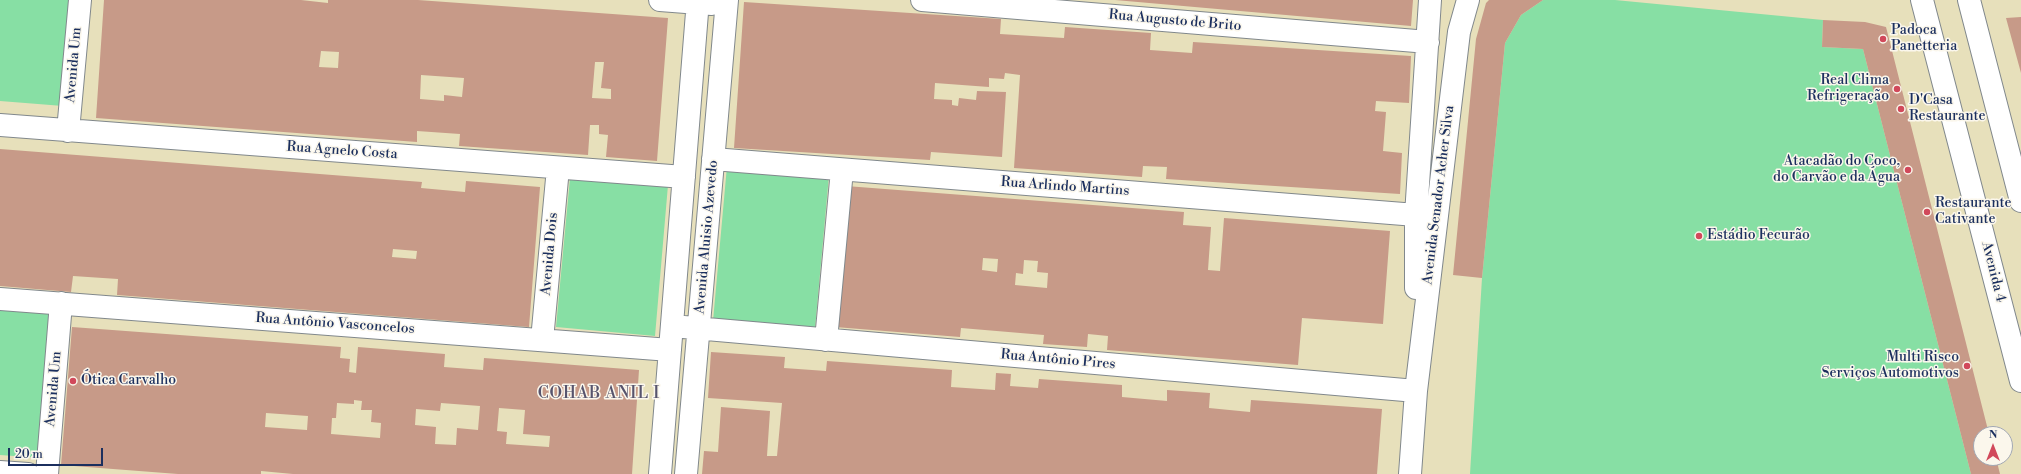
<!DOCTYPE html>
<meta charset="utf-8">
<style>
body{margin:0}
#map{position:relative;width:2021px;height:474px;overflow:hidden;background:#e7e0bb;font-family:"Libre Bodoni",serif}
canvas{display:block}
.north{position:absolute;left:1973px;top:426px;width:40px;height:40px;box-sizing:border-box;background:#fbf7ec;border:1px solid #a1a7b3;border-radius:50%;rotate:0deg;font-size:11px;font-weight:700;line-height:16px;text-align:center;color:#1b2f5e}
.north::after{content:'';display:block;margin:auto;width:14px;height:18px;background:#d1495b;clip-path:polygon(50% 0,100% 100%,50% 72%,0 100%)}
.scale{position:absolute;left:8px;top:448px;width:95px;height:18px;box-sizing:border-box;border:2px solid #1b2f5e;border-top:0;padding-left:5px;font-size:12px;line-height:14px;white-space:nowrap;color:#1b2f5e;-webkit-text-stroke:3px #fbf7ec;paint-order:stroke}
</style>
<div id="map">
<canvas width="2021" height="474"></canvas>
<div class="north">N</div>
<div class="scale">20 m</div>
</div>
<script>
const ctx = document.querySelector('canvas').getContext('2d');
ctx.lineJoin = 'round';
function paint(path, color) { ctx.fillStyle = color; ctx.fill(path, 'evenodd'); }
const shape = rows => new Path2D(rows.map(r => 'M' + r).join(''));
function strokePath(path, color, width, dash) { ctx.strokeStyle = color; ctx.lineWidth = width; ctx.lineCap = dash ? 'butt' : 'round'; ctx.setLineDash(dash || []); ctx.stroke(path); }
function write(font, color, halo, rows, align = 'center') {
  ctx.font = font + ' "Libre Bodoni",serif'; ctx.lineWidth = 3; ctx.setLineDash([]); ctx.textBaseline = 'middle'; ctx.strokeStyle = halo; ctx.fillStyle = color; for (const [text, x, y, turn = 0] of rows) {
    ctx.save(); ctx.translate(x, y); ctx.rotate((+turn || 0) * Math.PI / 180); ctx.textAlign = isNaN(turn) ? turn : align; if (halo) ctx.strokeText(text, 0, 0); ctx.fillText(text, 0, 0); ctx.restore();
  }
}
paint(shape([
 [0,0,73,0,63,106,0,101],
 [1543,0,1615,0,1823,20,1822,47,1863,49,1971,474,1470,474,1482,278,1505,43,1521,15],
 [727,166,829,175,815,329,713,321],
 [570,178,668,185,655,336,556,327],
 [0,307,54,312,42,458,0,455]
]), '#87dfa4');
paint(shape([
 [104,0,301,0,328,3,328,0,418,0,668,18,657,161,606,157,608,135,599,134,599,125,590,125,588,155,459,146,460,134,417,131,417,142,96,118],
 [321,51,339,52,338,68,319,67],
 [595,62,604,62,601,88,611,89,611,99,592,98],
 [421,75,464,78,462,97,444,95,444,101,420,99],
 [1115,0,1413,0,1411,26],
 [1489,0,1543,0,1521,15,1505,43,1482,278,1453,275,1476,39,1486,3],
 [744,2,1001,19,1000,34,1064,38,1065,27,1151,33,1150,50,1192,53,1193,42,1411,56,1409,103,1376,101,1375,111,1386,112,1383,151,1402,153,1400,194,1166,179,1167,167,1143,166,1142,177,1014,168,1020,75,1005,73,1004,79,989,78,989,87,935,83,934,99,952,100,952,105,958,106,959,98,976,100,977,91,1006,92,1002,157,931,152,930,160,734,148],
 [2021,17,2021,73,2006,18],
 [1823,20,1865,22,1886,27,1989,434,1981,434,1981,458,1996,458,2000,474,1971,474,1863,49,1822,47],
 [0,149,422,182,421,188,465,192,466,181,540,187,529,327,117,295,118,279,73,276,71,292,0,286],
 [393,249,417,251,416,259,392,257],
 [846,186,1184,212,1183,225,1211,227,1208,270,1220,271,1224,218,1390,231,1383,324,1302,318,1298,365,1107,350,1108,336,1088,334,1087,347,1043,344,1044,335,961,328,960,337,835,327],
 [983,258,998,259,997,272,982,270],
 [1024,260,1038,261,1037,272,1048,273,1047,288,1015,285,1016,273,1023,274],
 [72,327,341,347,340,358,350,359,349,372,356,373,358,347,445,354,444,367,483,370,484,358,639,370,632,474,293,474,261,471,261,474,178,474,61,465],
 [354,400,362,401,361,410,372,410,371,422,381,423,380,438,331,434,332,418,336,418,337,403,354,404],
 [441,403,480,406,478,430,457,428,456,445,435,444,436,427,415,425,416,409,440,411],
 [499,408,525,410,523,434,550,436,549,447,506,444,507,432,497,431],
 [266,413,308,416,307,430,265,427],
 [711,352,785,357,784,368,826,371,827,361,952,370,951,387,995,390,996,373,1011,374,1010,386,1038,388,1039,379,1122,385,1122,397,1167,401,1167,390,1210,393,1209,408,1250,412,1251,400,1382,409,1377,474,702,474,704,451,718,452,721,407,770,411,767,456,777,456,782,403,708,398]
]), '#c79a88');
const minor = shape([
 [660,0,712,4],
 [922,0,1428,42],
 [0,125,684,177],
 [68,131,80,0],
 [713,159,1416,215],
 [1416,288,1416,215,1430,0],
 [0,299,670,350],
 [672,326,1416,391],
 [542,340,558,168],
 [826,340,842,170],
 [0,472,28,474],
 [47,474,61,303],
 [660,474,698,0],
 [686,474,727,0],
 [1410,474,1416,391,1459,32,1468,0]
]);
const major = shape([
 [1922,0,2021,381],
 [1969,0,2021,201]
]);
strokePath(minor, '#81888c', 24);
strokePath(major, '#81888c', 24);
strokePath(minor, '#fff', 22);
strokePath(major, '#fff', 22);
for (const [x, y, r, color] of [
 [1883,39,4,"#d1495b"],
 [1897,89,4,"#d1495b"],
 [1901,109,4,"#d1495b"],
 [1908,170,4,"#d1495b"],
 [1927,212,4,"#d1495b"],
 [1699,236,4,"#d1495b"],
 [1967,366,4,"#d1495b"],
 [73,381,4,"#d1495b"]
]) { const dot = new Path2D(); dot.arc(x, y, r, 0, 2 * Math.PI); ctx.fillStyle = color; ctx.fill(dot); strokePath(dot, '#fbf7ec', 1.5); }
write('14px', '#1b2f5e', '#fbf7ec', [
 ["Rua Augusto de Brito",1175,21,5],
 ["Avenida Um",74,65,-85],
 ["Rua Agnelo Costa",342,151,4],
 ["Rua Arlindo Martins",1065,187,4],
 ["Avenida Senador Acher Silva",1439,195,-83],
 ["Avenida Aluisio Azevedo",707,237,-85],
 ["Avenida Dois",550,254,-85],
 ["Avenida 4",1993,272,76],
 ["Rua Antônio Vasconcelos",335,324,4],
 ["Rua Antônio Pires",1058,360,5],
 ["Avenida Um",54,389,-85]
]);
write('14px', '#1b2f5e', '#fbf7ec', [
 ["Padoca",1891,31],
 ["Panetteria",1891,47],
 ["Real Clima",1889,81,"right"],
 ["Refrigeração",1889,97,"right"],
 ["D'Casa",1909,101],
 ["Restaurante",1909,117],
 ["Atacadão do Coco,",1900,162,"right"],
 ["do Carvão e da Água",1900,178,"right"],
 ["Restaurante",1935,204],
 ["Cativante",1935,220],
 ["Estádio Fecurão",1707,236],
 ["Multi Risco",1959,358,"right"],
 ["Serviços Automotivos",1959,374,"right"],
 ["Ótica Carvalho",81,381]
], 'left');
ctx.letterSpacing = '1px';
write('16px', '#57546d', '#fbf7ec', [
 ["COHAB ANIL I",599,394]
]);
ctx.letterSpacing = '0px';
</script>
